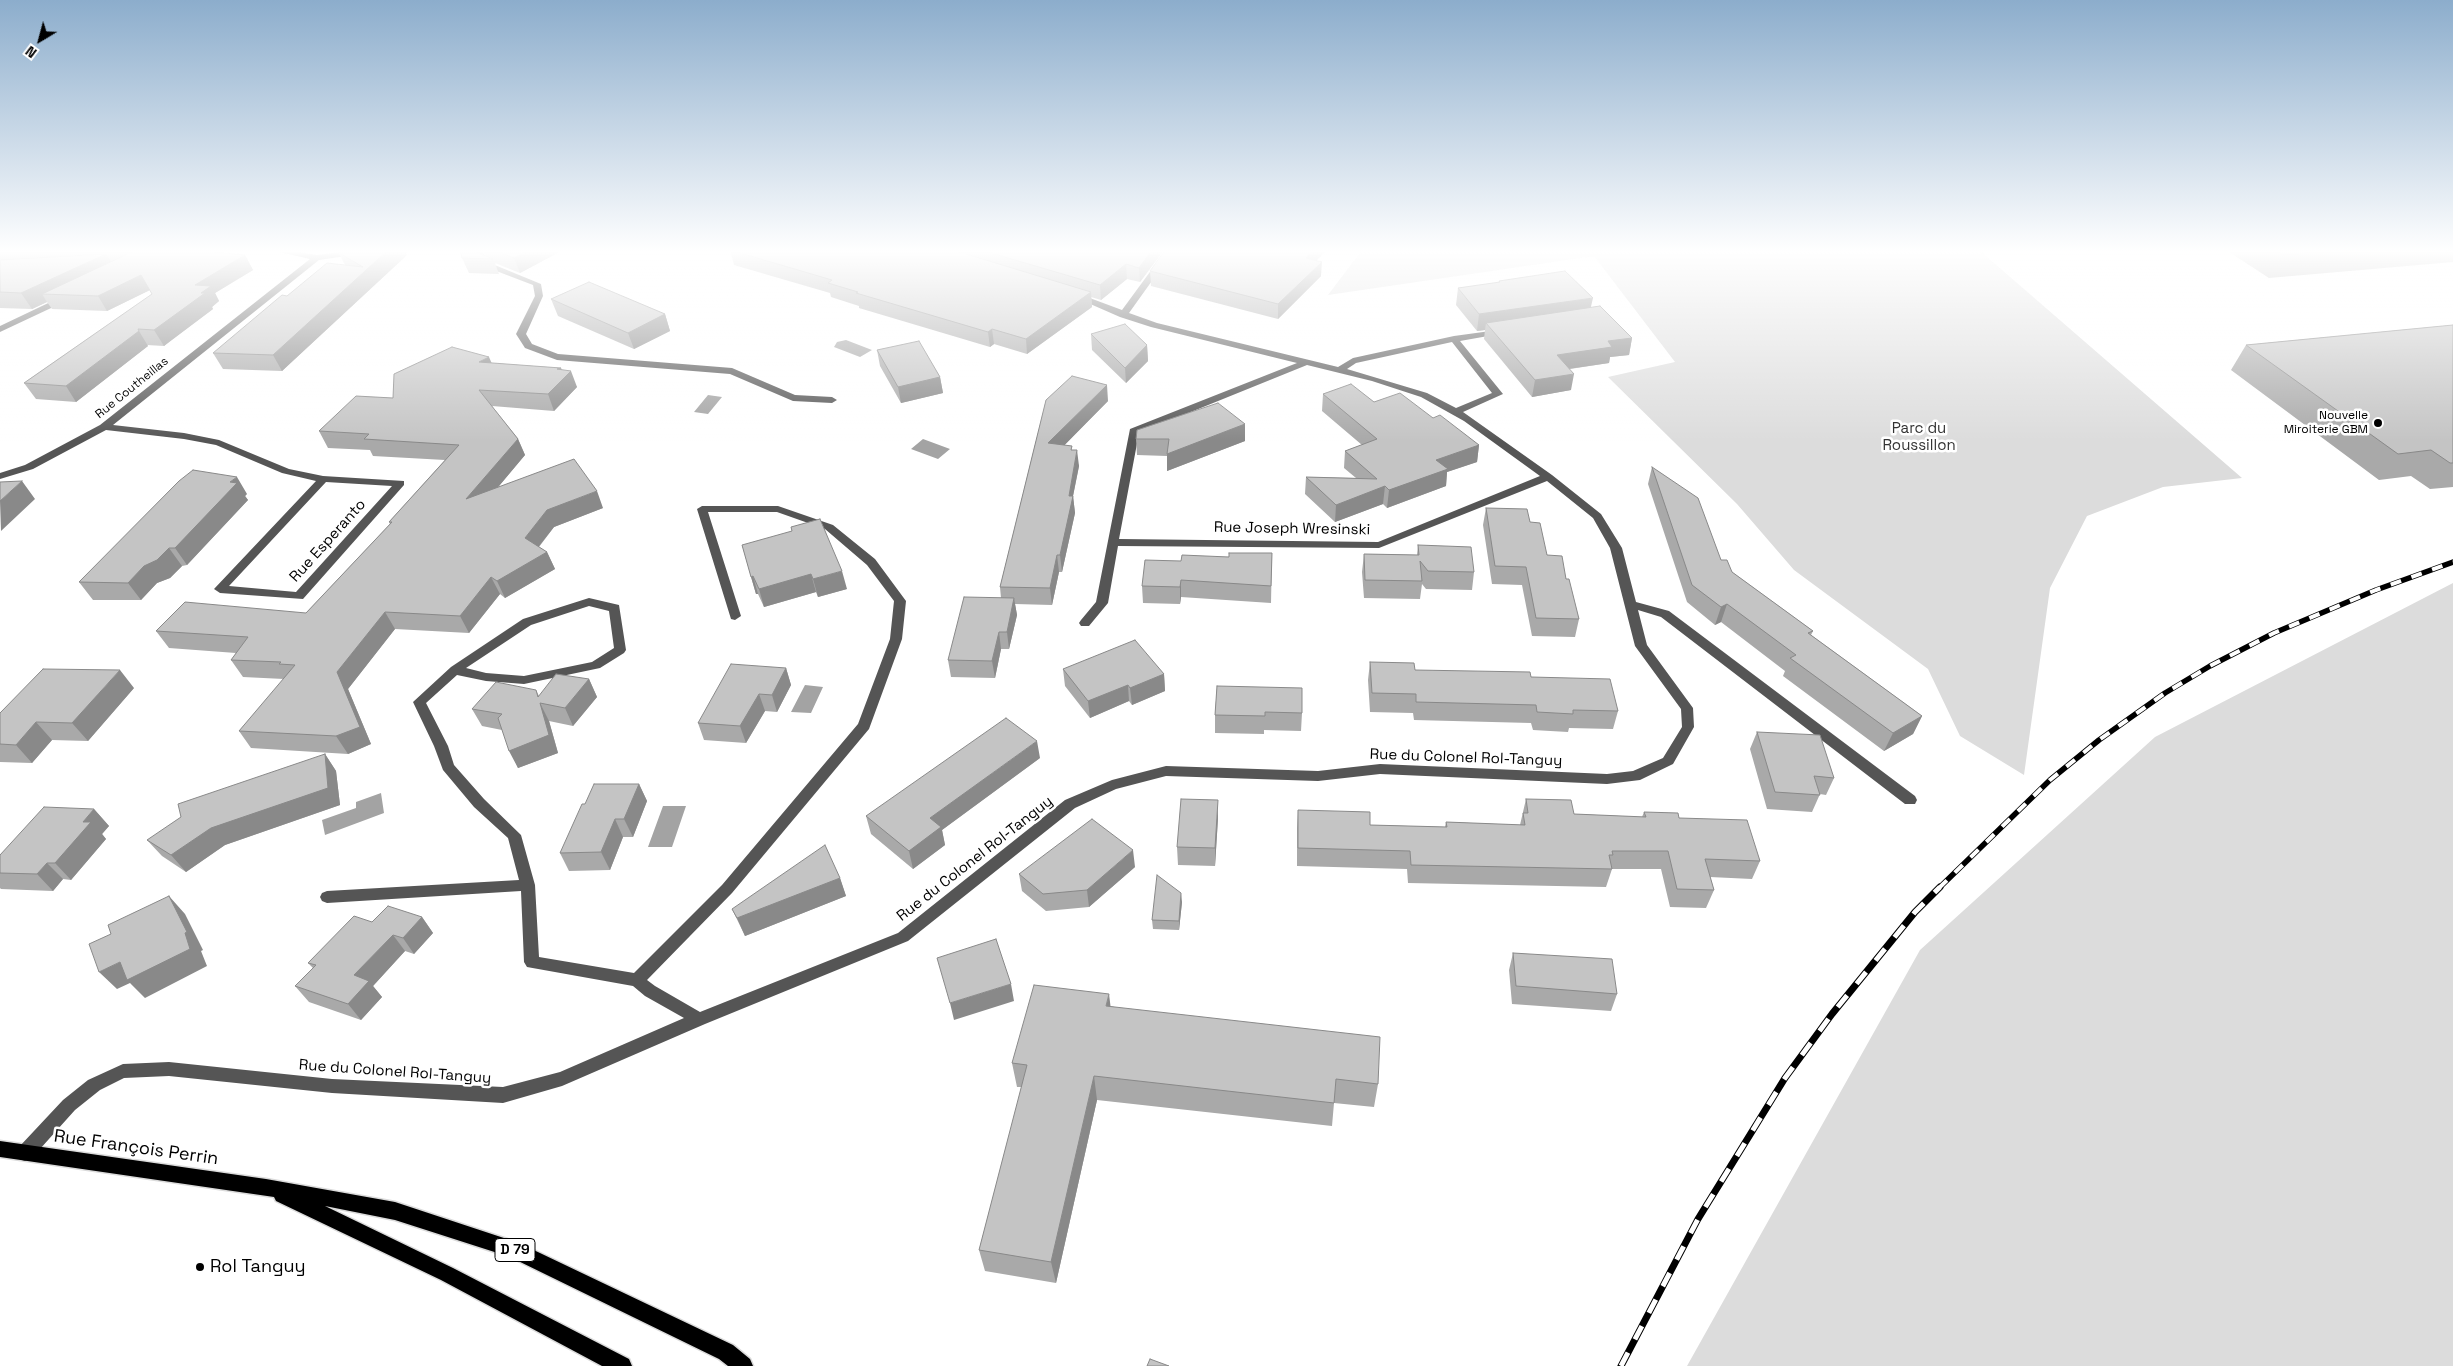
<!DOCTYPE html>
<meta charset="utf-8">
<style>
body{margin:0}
#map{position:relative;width:2453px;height:1366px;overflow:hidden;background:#fff;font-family:"Space Grotesk",sans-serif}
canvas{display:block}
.north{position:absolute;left:15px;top:15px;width:50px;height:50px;-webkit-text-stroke:4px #fff;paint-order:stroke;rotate:217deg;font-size:14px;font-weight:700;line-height:20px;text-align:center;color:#000}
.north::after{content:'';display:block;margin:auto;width:18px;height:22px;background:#000;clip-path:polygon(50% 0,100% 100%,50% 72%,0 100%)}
</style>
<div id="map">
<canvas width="2453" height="1366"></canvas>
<div class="north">N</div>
</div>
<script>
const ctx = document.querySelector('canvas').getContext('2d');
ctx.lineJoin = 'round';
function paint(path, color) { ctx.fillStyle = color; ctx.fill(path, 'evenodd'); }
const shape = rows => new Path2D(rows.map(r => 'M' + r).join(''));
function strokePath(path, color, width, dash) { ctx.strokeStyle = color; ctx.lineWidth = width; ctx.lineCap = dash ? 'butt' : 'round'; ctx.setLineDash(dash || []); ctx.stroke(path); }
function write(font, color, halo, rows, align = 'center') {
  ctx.font = font + ' "Space Grotesk",sans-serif'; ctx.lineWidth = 5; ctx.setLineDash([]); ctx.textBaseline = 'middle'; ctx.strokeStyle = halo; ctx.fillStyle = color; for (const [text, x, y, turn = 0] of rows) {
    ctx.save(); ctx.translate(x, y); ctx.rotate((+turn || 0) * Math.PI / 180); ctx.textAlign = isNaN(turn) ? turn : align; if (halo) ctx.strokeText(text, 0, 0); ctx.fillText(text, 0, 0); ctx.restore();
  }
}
paint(shape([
 [1362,250,1979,250,2242,478,2163,487,2087,516,2050,588,2024,775,1960,736,1928,669,1794,570,1737,504,1608,377,1675,362,1594,256,1328,295],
 [2453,583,2453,1366,1687,1366,1920,950,2155,737]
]), '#dcdcdc');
paint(shape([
 [846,340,872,350,860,357,834,347,837,342],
 [708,395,722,397,708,414,694,412],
 [923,439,950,449,938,459,911,449],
 [805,685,823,687,811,713,791,712],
 [381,793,384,813,325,835,322,820,356,808,356,802],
 [663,806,686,806,672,847,648,847]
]), '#a3a3a3');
const major = shape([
 [0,1141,266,1179,395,1202,519,1243,733,1345,750,1359,753,1366,728,1366,719,1359,510,1257,395,1220,325,1206,453,1268,629,1359,632,1366,602,1366,441,1280,276,1201,274,1197,0,1157,0,1141]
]);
strokePath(major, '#dbdbdb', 3);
paint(shape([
 [270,250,287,250,317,255,356,250,377,250,373,252,319,260,113,425,184,433,219,440,289,469,323,476,404,481,404,485,303,599,220,593,214,589,316,481,282,473,216,445,184,439,106,430,33,469,0,479,0,473,25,465,100,425,310,259,270,250],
 [326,482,392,486,296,592,229,586,326,482],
 [475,250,483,250,485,261,541,284,543,296,526,334,532,344,558,354,732,368,795,395,832,397,837,400,832,403,793,401,730,374,557,360,525,348,516,334,535,296,533,285,478,264,475,250],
 [1166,250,1174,250,1129,313,1157,323,1338,367,1353,358,1454,336,1505,329,1505,333,1460,341,1503,394,1463,412,1552,475,1601,514,1622,548,1636,602,1669,611,1915,796,1917,800,1915,804,1905,804,1661,617,1638,610,1647,645,1693,708,1694,727,1673,764,1640,780,1607,784,1380,774,1318,781,1166,776,1116,789,1075,808,908,941,705,1024,562,1086,503,1103,332,1093,169,1076,124,1078,100,1090,75,1110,31,1159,25,1161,19,1159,16,1153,19,1147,63,1100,88,1080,123,1064,169,1062,332,1079,503,1087,560,1072,684,1018,645,996,633,986,527,967,524,962,521,891,327,903,322,901,320,897,322,893,327,891,519,880,508,838,474,807,443,770,434,746,413,702,451,667,523,619,589,598,619,605,626,650,624,653,600,668,524,684,486,681,457,675,426,703,448,746,454,765,484,799,521,835,535,885,539,957,634,973,722,885,858,724,890,639,894,601,867,565,825,529,777,512,708,512,741,616,735,620,731,619,697,509,702,506,778,506,833,525,875,559,906,601,902,639,869,729,732,893,647,980,655,986,700,1012,898,933,1065,800,1112,780,1166,766,1318,771,1380,764,1607,774,1633,771,1663,758,1682,727,1681,709,1635,646,1610,548,1593,518,1547,481,1379,548,1118,546,1108,603,1089,626,1081,626,1079,623,1081,620,1096,602,1130,429,1297,363,1151,327,1120,317,1072,296,1079,294,1122,310,1166,250],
 [1452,342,1492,393,1456,408,1427,393,1347,369,1356,363,1452,342],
 [1307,365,1372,381,1421,397,1464,421,1540,476,1378,542,1119,539,1139,433,1307,365],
 [589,606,609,611,614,648,592,662,524,676,486,673,466,668,531,625,589,606],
 [63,296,67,299,66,301,0,332,0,326,63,296]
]), '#555');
paint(major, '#000');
const railFar1 = shape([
 [1939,888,2050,780,2099,740,2165,693,2210,666,2274,633,2376,590,2453,562]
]);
const rail = shape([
 [1621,1366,1698,1219,1785,1078,1832,1014,1915,912,1940,887]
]);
strokePath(railFar1, '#000', 5.5);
strokePath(rail, '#000', 7);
strokePath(railFar1, '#fff', 4, [11]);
strokePath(rail, '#fff', 5, [15]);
paint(shape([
 [0,250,196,250,245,255,253,270,215,293,219,301,212,307,213,309,170,341,164,346,147,345,148,346,76,402,36,399,24,383,152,294,150,290,107,311,52,309,47,302,32,309,0,308],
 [460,250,474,250,474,252,485,256,483,250,563,250,520,273,495,263,499,274,469,273,462,258],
 [730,250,1164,250,1140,282,1127,279,1101,300,1091,297,1092,307,1027,354,994,344,990,347,859,308,859,306,831,297,830,293,734,265],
 [2226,250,2453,250,2453,262,2269,278],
 [339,253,407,255,282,371,223,369,213,353,287,296,345,265],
 [1317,260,1321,276,1278,319,1151,286,1150,271],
 [1499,281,1591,307,1632,338,1629,355,1610,357,1609,363,1570,369,1571,390,1532,397,1484,339,1485,330,1477,331,1456,305,1458,288,1498,283],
 [551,299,665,314,670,331,634,349,558,316],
 [2453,325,2453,487,2430,489,2411,476,2379,480,2231,370,2246,345],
 [1091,334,1147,345,1148,361,1126,383,1092,350],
 [877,350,940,377,943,393,901,403,880,366],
 [492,363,561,368,562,370,577,387,554,411,492,406,518,439,525,455,498,487,603,508,554,527,539,547,547,552,555,569,505,598,500,594,469,633,395,629,348,689,371,744,348,754,251,748,239,731,284,679,243,677,231,660,236,653,169,648,156,631,306,613,390,524,389,522,445,460,373,456,370,450,328,448,319,431,393,398],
 [1323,394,1374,402,1433,418,1479,445,1477,462,1447,472,1446,486,1387,508,1383,504,1335,522,1305,494,1306,477,1356,478,1344,468,1345,451,1362,445,1322,411],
 [1046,400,1108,401,1064,445,1072,450,1079,466,1073,496,1075,513,1062,572,1059,572,1052,605,1015,604,1017,615,1009,649,1001,649,995,678,951,677,948,660,1001,598,1000,587],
 [1245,424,1245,441,1167,471,1167,456,1137,455,1136,439],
 [1652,467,1721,560,1732,572,1813,631,1811,635,1922,716,1913,734,1884,751,1783,676,1785,671,1721,622,1715,625,1687,602,1648,484],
 [247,494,245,496,248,500,187,565,182,566,170,578,157,583,141,600,93,600,79,582],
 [1486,508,1530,522,1547,555,1566,579,1579,619,1575,637,1532,636,1522,585,1492,584,1483,525],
 [742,545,847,589,818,597,816,592,764,607,758,594,756,594],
 [1418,545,1474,572,1472,590,1426,589,1422,584,1420,599,1364,598,1362,572,1364,554,1417,555],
 [1272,553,1271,603,1181,597,1180,604,1143,603,1142,586,1181,561],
 [1370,662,1415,670,1531,677,1618,711,1613,729,1569,728,1568,732,1533,730,1531,723,1414,720,1413,713,1370,712,1368,680],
 [786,668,791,685,777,712,765,711,746,743,704,740,698,723],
 [1063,669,1164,674,1165,691,1132,705,1129,701,1090,718,1065,686],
 [589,679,597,697,573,726,549,721,558,753,518,768,502,730,482,726,472,709,536,690,539,696],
 [1217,686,1302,713,1301,731,1264,730,1264,734,1215,733,1215,715],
 [134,688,88,741,52,740,32,763,0,762,0,713],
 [1757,732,1834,778,1826,795,1820,794,1812,812,1767,809,1750,749],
 [325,754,336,771,340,805,225,845,186,872,162,856,147,840],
 [1040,758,942,830,945,845,913,869,871,834,866,816],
 [639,784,647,801,633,837,623,837,610,870,569,871,560,853,585,804],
 [1526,799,1574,814,1642,817,1644,812,1679,818,1760,861,1752,879,1710,877,1714,890,1706,908,1670,907,1661,869,1612,869,1606,887,1408,883,1407,869,1297,866,1297,828,1298,810,1370,825,1445,827,1446,822,1520,825],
 [94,809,109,826,102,834,106,839,71,880,63,879,53,891,1,889,0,888,0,855],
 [1218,818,1215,866,1178,865,1177,847],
 [1135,867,1089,907,1046,911,1022,891,1019,874],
 [840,878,846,896,745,936,732,909],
 [1182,902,1179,930,1153,929,1152,920],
 [422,917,433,933,414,954,405,951,373,986,382,997,361,1020,309,1002,295,986,313,968,308,963],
 [1513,953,1617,994,1611,1011,1512,1004,1509,970],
 [1111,1006,1378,1084,1374,1107,1334,1103,1332,1126,1097,1100,1056,1283,985,1271,979,1250,1022,1087,1017,1087,1012,1063]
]), '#a9a9a9');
paint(shape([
 [127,250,136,250,134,261],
 [388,250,405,250,407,255,282,371,273,355],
 [529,250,563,250,520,273,514,258],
 [1152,250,1164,250,1140,282,1139,268],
 [1313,250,1327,250,1305,272,1306,258],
 [106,254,116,269,42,294,47,302,32,309,21,293],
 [245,255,253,270,215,293,219,301,212,307,213,309,164,346,154,330,195,285],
 [1322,262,1321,276,1278,319,1278,304],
 [1126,264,1127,279,1101,300,1100,285],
 [141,275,150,290,107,311,98,296],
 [1091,292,1092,307,1027,354,1026,339],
 [1593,298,1589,315,1486,323,1485,330,1477,331,1479,314],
 [665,314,670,331,634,349,628,333],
 [992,329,994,344,990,347,988,332],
 [139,331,148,346,76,402,66,386],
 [1632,338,1629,355,1610,357,1609,363,1554,371,1557,355,1608,341],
 [1147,345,1148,361,1126,383,1125,368],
 [489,357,496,373,479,362],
 [561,368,564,377,571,371,577,387,554,411,548,394,557,369],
 [1574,374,1571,390,1532,397,1535,380],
 [940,377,943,393,901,403,898,387],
 [1107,385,1108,401,1050,460,1048,443],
 [1245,424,1245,441,1167,471,1167,454],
 [518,439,525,455,474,516,466,499],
 [1479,445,1477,462,1447,472,1446,486,1387,508,1389,490,1436,460],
 [1077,450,1079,466,1073,496,1075,513,1062,572,1060,555,1069,496],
 [237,477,247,494,245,496,248,500,187,565,175,548,230,482],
 [22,481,35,499,1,531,0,501],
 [1385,486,1383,504,1335,522,1336,505],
 [597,491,603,508,554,527,532,555,525,538,547,510],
 [169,548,182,566,170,578,157,583,141,600,128,583,144,566],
 [547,552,555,569,505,598,497,581],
 [1057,555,1059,572,1052,605,1050,588],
 [842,571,847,589,818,597,813,579],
 [811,574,816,592,764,607,759,589],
 [753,576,758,594,756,594,751,577],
 [491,577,500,594,469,633,460,616],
 [1181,580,1181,597,1180,604,1180,587],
 [1014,598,1017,615,1009,649,1007,632],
 [1727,604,1721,622,1715,625,1721,607],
 [385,612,395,629,348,689,371,744,348,754,336,736,337,672],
 [999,632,1001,649,995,678,992,661],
 [786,668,791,685,777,712,772,695],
 [120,670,134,688,88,741,72,723],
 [1164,674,1165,691,1132,705,1130,688],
 [589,679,597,697,573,726,565,708],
 [1128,685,1129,701,1090,718,1088,701],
 [759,694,765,711,746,743,740,726],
 [540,703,549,721,558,753,518,768,509,751],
 [1922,716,1913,734,1884,751,1893,733],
 [36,722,52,740,32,763,16,745],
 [1037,741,1040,758,942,830,945,845,913,869,909,851,930,818],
 [325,754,336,771,340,805,225,845,186,872,171,855,211,828],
 [639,784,647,801,633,837,624,819],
 [1218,800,1218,818,1215,866,1215,848],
 [94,809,109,826,102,834,106,839,71,880,55,863,83,822],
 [615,819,623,837,610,870,601,852],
 [1133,850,1135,867,1089,907,1087,890],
 [47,863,63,879,53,891,37,874],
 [840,878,846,896,745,936,737,918],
 [1181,893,1182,902,1179,930,1179,921],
 [169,896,185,914,203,950,201,951,207,966,145,998,130,983,117,989,99,972,120,962],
 [422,917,433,933,414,954,403,938],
 [393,935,405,951,373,986,382,997,361,1020,348,1004,354,975],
 [1011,984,1014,1001,954,1020,950,1003],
 [1109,994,1112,1018,1106,1006],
 [1094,1076,1097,1100,1056,1283,1051,1262]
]), '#898989');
const building = shape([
 [0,250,21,250,0,251,0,250],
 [136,250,196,250,245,255,195,285,211,286,201,293,205,293,161,325,154,330,138,329,139,331,66,386,24,383,152,294,141,275,98,296,42,294,136,250],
 [343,250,388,250,273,355,213,353,282,295,287,296,327,263,363,267,339,253,343,250],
 [460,250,471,250,493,259,462,258,460,250],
 [494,250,529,250,514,258,494,250],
 [730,250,953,250,1091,292,1026,339,992,329,988,332,856,293,858,292,828,283,832,280,730,250],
 [981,250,1152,250,1139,268,1126,264,1100,285,981,250],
 [1165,250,1313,250,1306,258,1322,262,1278,304,1150,271,1165,250],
 [2276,250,2339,250,2283,255,2276,250],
 [106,254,21,293,0,292,0,260,106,254],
 [1565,271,1593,298,1479,314,1458,288,1500,282,1499,281,1565,271],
 [589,282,665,314,628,333,551,299,589,282],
 [1600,306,1632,338,1608,341,1612,347,1557,355,1574,374,1535,380,1486,323,1600,306],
 [1125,324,1147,345,1125,368,1091,334,1125,324],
 [2453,325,2453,463,2450,463,2431,450,2398,454,2246,345,2453,325],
 [919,341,940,377,898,387,877,350,919,341],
 [452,347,489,357,479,362,561,368,557,369,571,371,548,394,479,390,518,439,466,499,574,459,597,491,547,510,525,538,547,552,497,581,491,577,460,616,385,612,337,672,360,727,336,736,239,731,295,665,279,664,281,662,231,660,248,637,156,631,185,602,306,613,392,522,389,522,459,445,364,439,369,434,319,431,356,396,393,398,394,374,452,347],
 [1072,376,1107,385,1048,443,1072,446,1071,450,1077,450,1069,496,1073,496,1060,555,1057,555,1050,588,1000,587,1046,400,1072,376],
 [1351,384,1374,402,1400,393,1433,418,1440,415,1479,445,1436,460,1448,469,1389,490,1385,486,1336,505,1306,477,1377,479,1345,451,1377,439,1323,394,1351,384],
 [1218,403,1245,424,1167,454,1169,439,1136,439,1137,430,1218,403],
 [1652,467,1698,498,1721,560,1727,560,1732,572,1813,631,1808,633,1922,716,1893,733,1790,658,1796,655,1727,604,1721,607,1692,585,1652,467],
 [193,470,237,477,230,482,237,483,175,548,169,548,157,560,144,566,128,583,79,582,179,481,193,470],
 [22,481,0,501,0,482,22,481],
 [1486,508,1527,509,1530,522,1540,523,1547,555,1562,556,1566,579,1569,579,1579,619,1536,618,1526,567,1495,566,1486,508],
 [820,519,842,571,813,579,811,574,759,589,753,576,751,577,742,545,792,531,791,527,820,519],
 [1418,545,1471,547,1474,572,1428,571,1420,561,1422,581,1365,580,1364,554,1419,555,1418,545],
 [1229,553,1272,553,1271,586,1181,580,1180,587,1142,586,1145,560,1181,561,1182,555,1229,557,1229,553],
 [964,597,1014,598,1007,632,999,632,992,661,948,660,964,597],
 [1135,640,1164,674,1130,688,1128,685,1088,701,1063,669,1135,640],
 [1370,662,1414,663,1415,670,1530,672,1531,677,1610,679,1618,711,1573,710,1573,714,1537,712,1536,705,1416,702,1416,694,1372,693,1370,662],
 [731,664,786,668,772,695,759,694,740,726,698,723,731,664],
 [43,669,120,670,72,723,36,722,16,745,0,744,0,713,43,669],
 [556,674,589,679,565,708,540,703,549,735,509,751,498,718,502,714,472,709,496,682,536,690,538,697,556,674],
 [1217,686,1302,688,1302,713,1265,712,1265,716,1215,715,1217,686],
 [1006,718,1037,741,930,818,941,827,909,851,866,816,1006,718],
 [1757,732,1820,735,1834,778,1814,776,1820,795,1775,792,1757,732],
 [325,754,328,788,211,828,171,855,147,840,181,817,178,804,325,754],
 [594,784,639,784,624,819,615,819,601,852,560,853,582,804,585,804,594,784],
 [1181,799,1218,800,1215,848,1177,847,1181,799],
 [1526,799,1571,800,1574,814,1646,817,1644,812,1678,813,1679,818,1747,820,1760,861,1705,859,1714,890,1677,889,1668,851,1612,851,1613,855,1609,855,1612,869,1411,865,1410,851,1298,848,1298,810,1370,812,1370,825,1447,827,1446,822,1525,825,1523,813,1528,813,1526,799],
 [44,807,94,809,83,822,91,822,55,863,47,863,37,874,0,873,0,855,44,807],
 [1092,819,1133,850,1087,890,1043,894,1019,874,1092,819],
 [825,845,840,878,737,918,732,909,825,845],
 [1157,875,1181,893,1179,921,1152,920,1157,875],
 [169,896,187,932,185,933,190,949,127,980,120,962,99,972,89,944,111,934,108,925,169,896],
 [388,906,422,917,403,938,393,935,354,975,369,981,348,1004,295,986,316,965,308,963,354,916,372,922,388,906],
 [996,939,1011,984,950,1003,937,958,996,939],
 [1513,953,1612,959,1617,994,1516,986,1513,953],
 [1034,985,1109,994,1106,1006,1380,1037,1378,1084,1336,1079,1334,1103,1094,1076,1051,1262,979,1250,1027,1065,1012,1063,1034,985],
 [1150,1359,1169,1366,1147,1366,1150,1359]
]);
paint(building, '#c4c4c4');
strokePath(building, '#898989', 1);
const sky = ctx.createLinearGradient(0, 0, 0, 441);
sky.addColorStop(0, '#8cadcc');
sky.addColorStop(0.57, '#fff');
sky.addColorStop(1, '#ffffff00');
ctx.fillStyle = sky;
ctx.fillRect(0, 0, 2453, 441);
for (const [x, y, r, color] of [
 [2378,423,5,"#000"],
 [200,1267,5,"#000"]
]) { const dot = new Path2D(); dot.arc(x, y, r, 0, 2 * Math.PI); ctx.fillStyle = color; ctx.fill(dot); strokePath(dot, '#fff', 2); }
write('12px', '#000', '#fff', [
 ["Rue Coutheillas",132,388,-39]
]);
write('12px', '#000', '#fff', [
 ["Nouvelle",2368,416],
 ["Miroiterie GBM",2368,430]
], 'right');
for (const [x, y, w] of [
 [515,1250,40]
]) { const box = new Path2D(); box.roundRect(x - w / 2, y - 11.5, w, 23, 4); ctx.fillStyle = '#fff'; ctx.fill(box); strokePath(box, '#000', 1); }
write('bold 14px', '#000', null, [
 ["D 79",515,1250]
]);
write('15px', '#333', '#fff', [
 ["Parc du",1919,429],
 ["Roussillon",1919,446]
]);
write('15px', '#000', '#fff', [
 ["Rue Joseph Wresinski",1292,529,1],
 ["Rue Esperanto",328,541,-48],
 ["Rue du Colonel Rol-Tanguy",1466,758,2],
 ["Rue du Colonel Rol-Tanguy",975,859,-38],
 ["Rue du Colonel Rol-Tanguy",395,1072,4]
]);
write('18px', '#000', '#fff', [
 ["Rue François Perrin",136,1148,8]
]);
write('18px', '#000', '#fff', [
 ["Rol Tanguy",210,1267]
], 'left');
</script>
